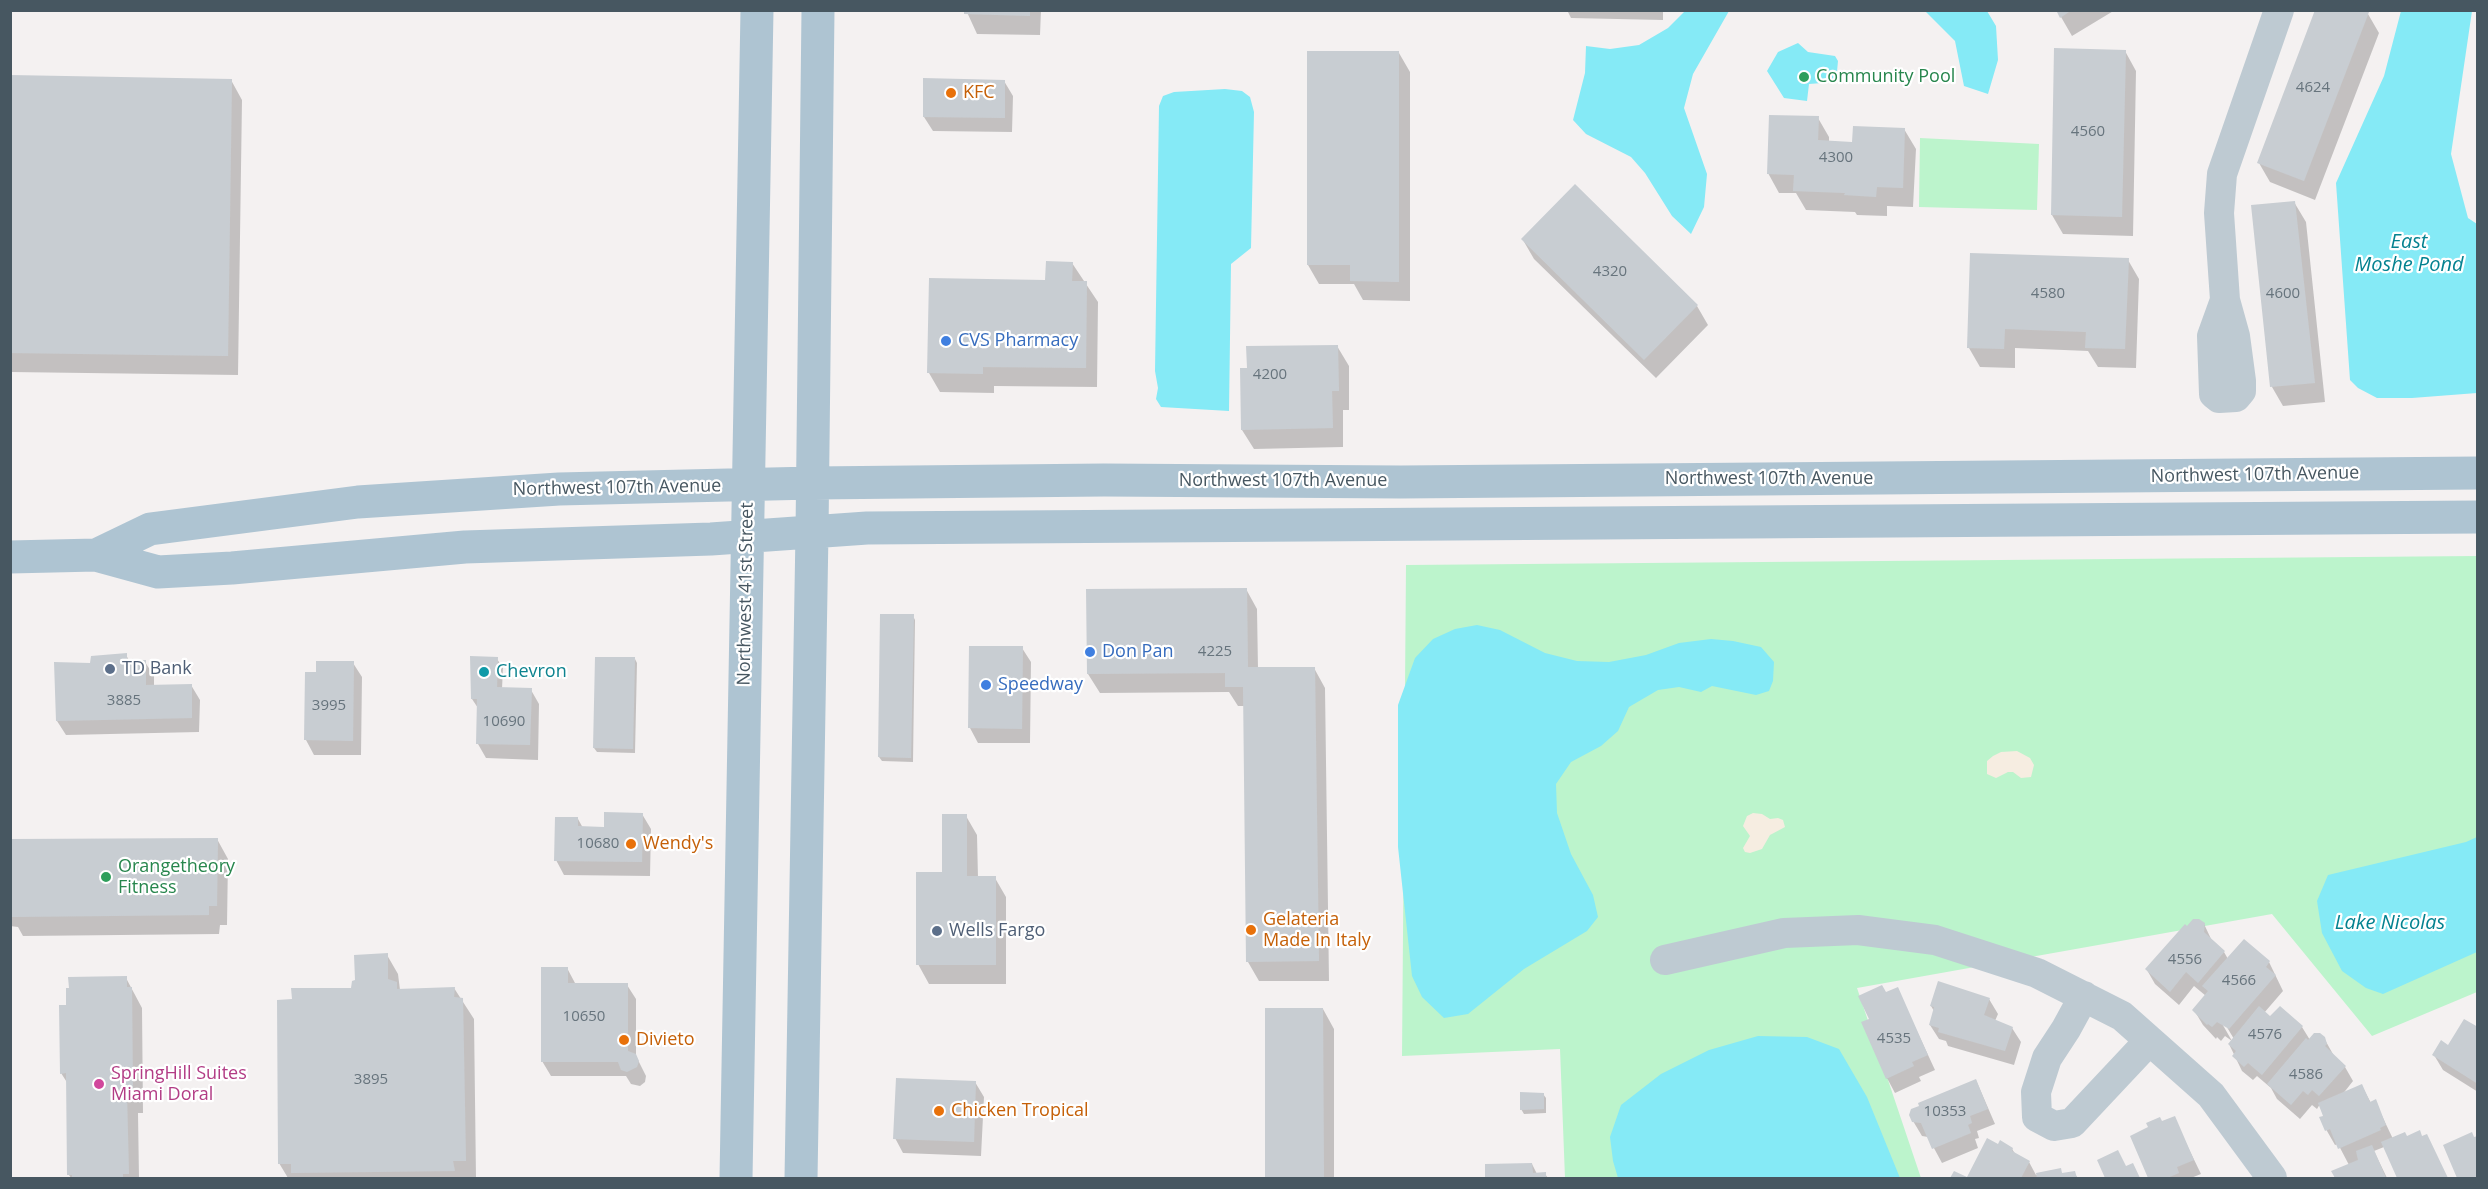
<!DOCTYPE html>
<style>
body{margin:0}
#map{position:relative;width:2488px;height:1189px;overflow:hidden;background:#f4f1f1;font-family:"Open Sans",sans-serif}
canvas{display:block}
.frame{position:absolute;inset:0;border:12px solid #475761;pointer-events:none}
</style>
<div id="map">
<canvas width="2488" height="1189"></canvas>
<div class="frame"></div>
</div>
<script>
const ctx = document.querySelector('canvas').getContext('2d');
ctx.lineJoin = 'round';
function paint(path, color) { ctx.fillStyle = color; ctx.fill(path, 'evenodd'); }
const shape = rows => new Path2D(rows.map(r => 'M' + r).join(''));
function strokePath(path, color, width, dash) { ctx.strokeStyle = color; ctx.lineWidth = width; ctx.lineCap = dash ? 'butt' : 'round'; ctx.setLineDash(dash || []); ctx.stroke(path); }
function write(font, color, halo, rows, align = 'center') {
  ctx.font = font + ' "Open Sans",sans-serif'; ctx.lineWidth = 4.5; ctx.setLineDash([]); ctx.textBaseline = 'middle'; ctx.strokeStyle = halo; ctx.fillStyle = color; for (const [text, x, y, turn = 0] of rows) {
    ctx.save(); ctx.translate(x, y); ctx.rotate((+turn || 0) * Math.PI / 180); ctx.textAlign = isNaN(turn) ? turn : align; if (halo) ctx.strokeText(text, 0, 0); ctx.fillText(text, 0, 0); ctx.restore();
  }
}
paint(shape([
 [1920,138,2039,144,2037,210,1919,207],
 [2477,556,2477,992,2372,1036,2272,914,1857,988,1921,1178,1565,1178,1560,1049,1402,1056,1406,565]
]), '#bcf4cc');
paint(shape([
 [2017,751,2030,758,2034,765,2031,777,2021,778,2013,772,2008,772,1996,778,1987,774,1987,761,1993,756,2001,752],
 [1753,813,1762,814,1770,819,1778,818,1783,820,1785,827,1770,835,1762,849,1750,853,1745,852,1743,848,1750,836,1743,826,1747,816]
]), '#f6ede1');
paint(shape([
 [1685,11,1729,11,1693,74,1684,108,1707,174,1704,207,1691,234,1672,216,1645,173,1631,157,1586,134,1573,120,1585,73,1586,46,1610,49,1639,45,1668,28],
 [1925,11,1987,11,1996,26,1998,60,1988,94,1964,86,1955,41],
 [2401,11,2472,11,2451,154,2468,218,2477,224,2477,393,2412,398,2377,398,2358,388,2350,380,2336,183,2384,76],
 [1798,43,1808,52,1835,56,1838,61,1836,82,1809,84,1807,101,1784,98,1767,71,1778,52],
 [1225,89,1242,91,1250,97,1254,112,1251,248,1231,264,1229,411,1161,407,1156,399,1158,388,1155,371,1159,106,1163,96,1174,92],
 [1477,625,1500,630,1545,653,1577,661,1609,662,1646,655,1679,643,1711,639,1733,641,1761,647,1774,662,1773,681,1769,691,1756,695,1712,686,1701,692,1679,687,1658,690,1629,707,1618,731,1601,746,1571,762,1556,784,1557,813,1571,854,1593,895,1598,917,1587,931,1524,969,1468,1014,1444,1018,1422,997,1412,976,1398,847,1398,705,1415,658,1433,639,1455,629],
 [2477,837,2477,952,2383,994,2366,988,2342,971,2322,933,2317,901,2328,875,2466,842],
 [1758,1036,1807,1037,1839,1049,1867,1097,1900,1178,1618,1178,1613,1161,1610,1137,1621,1105,1661,1074,1709,1050]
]), '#85eaf6');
paint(shape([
 [966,10,1041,10,1040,35,977,34],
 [1567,10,1663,10,1663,20,1571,18],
 [2057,10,2115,10,2072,36],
 [2317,10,2360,10,2368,14,2379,33,2315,200,2270,182,2259,163],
 [2125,51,2136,71,2133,236,2063,234,2052,215],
 [1399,53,1410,72,1410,301,1363,300,1354,284,1319,284,1308,265],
 [10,77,231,80,242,100,238,375,10,372],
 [1004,81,1013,96,1012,132,933,131,924,117],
 [1818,118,1829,137,1829,142,1853,143,1904,129,1916,149,1913,207,1887,206,1887,216,1857,215,1855,212,1806,210,1796,193,1779,193,1768,173],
 [2294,202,2306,222,2325,402,2283,406,2272,387,2253,207],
 [1523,240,1697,306,1708,325,1656,378,1534,259],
 [2128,260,2139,279,2136,368,2098,367,2088,351,2015,348,2015,368,1980,367,1969,348],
 [1072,263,1098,302,1097,387,994,386,994,393,940,392,929,373],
 [1337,346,1349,366,1349,410,1343,410,1343,447,1254,449,1242,430],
 [1246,589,1257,609,1258,669,1314,668,1325,688,1329,981,1259,981,1248,962,1244,706,1238,706,1229,692,1100,693,1088,674],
 [882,615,913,616,915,620,913,762,882,761,879,757],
 [971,647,1022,648,1031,662,1030,743,978,743,970,728],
 [126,655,130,662,145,662,154,676,154,686,191,685,200,700,199,732,66,735,57,721],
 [497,659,503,668,502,689,531,690,539,704,538,760,486,758,478,744,478,708,472,699],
 [635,659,637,663,635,753,597,752,594,748],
 [353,663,362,677,361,755,314,755,306,740,317,673],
 [642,814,651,829,650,876,564,875,556,860,578,819,583,828,605,828],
 [966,816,977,835,978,878,995,878,1006,897,1006,984,929,984,918,964,944,874],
 [217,839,228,859,227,925,220,925,219,934,23,936,18,927,10,926,10,840],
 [2204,924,2212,941,2224,952,2228,959,2269,962,2283,991,2264,1013,2271,1018,2302,1027,2310,1040,2324,1038,2334,1056,2345,1067,2353,1081,2342,1095,2362,1086,2371,1103,2375,1101,2393,1139,2426,1136,2447,1178,2399,1178,2384,1147,2374,1151,2387,1178,2336,1178,2333,1172,2349,1165,2338,1144,2335,1145,2327,1131,2321,1118,2325,1116,2320,1104,2317,1109,2312,1105,2300,1119,2277,1099,2271,1088,2257,1076,2253,1080,2242,1071,2229,1044,2234,1039,2222,1019,2220,1020,2232,1041,2225,1036,2221,1041,2217,1037,2216,1039,2203,1025,2194,1010,2206,996,2194,986,2179,1005,2155,984,2147,970,2187,928],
 [387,955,398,974,400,990,454,988,474,1019,476,1178,288,1178,279,1163,352,990],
 [567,968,575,983,627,985,636,999,636,1056,646,1076,645,1082,640,1086,631,1084,626,1076,551,1076,542,1061],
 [126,978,142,1008,143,1113,138,1113,139,1178,71,1178,69,1175,68,1084,61,1073,68,1007],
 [1897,988,1935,1070,1919,1077,1921,1081,1895,1093,1887,1078,1871,1020,1886,994],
 [1989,999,1998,1014,1995,1021,2012,1028,2021,1042,2014,1065,1948,1046,1946,1041,1939,1039,1930,1025,1934,1011,1931,1006],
 [1266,1009,1323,1009,1334,1029,1334,1178,1267,1178],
 [2478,1029,2478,1092,2443,1070,2434,1055],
 [1976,1080,1995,1124,1977,1131,1979,1138,1975,1139,1978,1148,1942,1163,1928,1137,1922,1136,1913,1121,1921,1106],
 [975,1082,984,1097,981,1156,903,1153,895,1138],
 [1543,1094,1546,1098,1546,1113,1524,1114,1521,1109],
 [2174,1118,2201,1174,2191,1178,2150,1178,2132,1136],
 [1987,1140,1999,1146,2012,1149,2016,1155,2029,1162,2036,1175,2060,1170,2063,1175,2074,1173,2078,1178,2038,1178,2038,1176,2036,1178,1968,1178],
 [1532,1164,1537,1174,1545,1174,1548,1178,1485,1178,1486,1165]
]), '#0003');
paint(shape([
 [964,10,1030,10,1030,16,964,14],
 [2056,10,2072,10,2060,18],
 [2315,10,2369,12,2304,181,2257,163],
 [2054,48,2126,50,2122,217,2051,215],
 [1307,51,1399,51,1399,282,1350,281,1350,265,1307,265],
 [10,75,232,79,228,356,10,353],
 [923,78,1005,80,1005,118,923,117],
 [1769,115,1819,116,1818,140,1852,142,1853,126,1905,128,1903,188,1877,187,1876,197,1844,195,1845,193,1793,191,1794,175,1767,174],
 [1575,184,1698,305,1644,360,1521,239],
 [2295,201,2315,383,2270,387,2251,205],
 [1970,253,2129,258,2125,349,2085,348,2086,332,2005,329,2004,349,1967,348],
 [1046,261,1073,262,1072,281,1087,281,1086,368,983,367,983,374,927,373,929,278,1045,280],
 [1338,345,1339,391,1332,391,1333,428,1241,430,1240,368,1247,368,1246,346],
 [1247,588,1248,667,1315,667,1319,961,1246,962,1243,687,1225,687,1225,673,1087,674,1086,589],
 [880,614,914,614,911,758,878,757],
 [969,646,1023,646,1022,729,968,728],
 [127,653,127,660,146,660,146,685,192,684,192,718,56,721,54,662,90,663,91,656],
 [470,656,498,657,497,687,532,688,530,745,476,744,477,699,471,699],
 [595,657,635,657,633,749,593,748],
 [316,661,354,661,353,741,304,740,305,672,316,672],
 [604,812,643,813,642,862,554,861,555,817,578,817,578,826,604,827],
 [942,814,967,814,967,876,996,876,996,965,916,965,916,872,942,872],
 [218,838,217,906,209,906,209,915,10,917,10,839],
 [2193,919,2199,919,2205,923,2204,932,2225,951,2198,983,2186,972,2170,992,2145,969,2185,924,2187,926],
 [2244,939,2270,961,2266,967,2276,975,2229,1029,2217,1022,2212,1027,2208,1024,2207,1025,2192,1010,2208,991,2202,986],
 [388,953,388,979,397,982,397,989,455,987,454,997,463,998,466,1161,453,1161,455,1171,291,1173,291,1164,278,1164,277,1000,292,999,291,988,351,988,352,981,355,980,354,955],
 [541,967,568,967,568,983,628,983,628,1051,636,1054,639,1061,637,1067,627,1072,621,1070,618,1062,541,1062],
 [127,976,127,987,132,987,133,1094,127,1094,129,1174,123,1174,123,1178,72,1178,72,1175,67,1175,66,1073,60,1074,59,1005,66,1005,66,988,69,988,68,977],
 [1938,981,1990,998,1984,1015,2013,1027,2005,1051,1938,1032,1939,1028,1929,1025,1934,1007,1930,1006],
 [1882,985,1886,992,1898,987,1928,1055,1912,1062,1914,1066,1886,1079,1861,1022,1869,1019,1858,996],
 [2259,1006,2270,1016,2280,1006,2303,1026,2262,1075,2248,1063,2244,1067,2232,1056,2236,1051,2228,1044],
 [1265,1008,1323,1008,1324,1178,1265,1178],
 [2464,1019,2478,1027,2478,1084,2432,1055,2441,1040,2448,1045],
 [2314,1033,2320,1033,2325,1037,2327,1044,2325,1046,2346,1066,2319,1096,2312,1090,2308,1095,2303,1091,2291,1105,2267,1084,2306,1038,2308,1040],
 [896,1078,976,1081,974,1142,893,1139],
 [1976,1079,1988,1109,1970,1116,1972,1123,1968,1125,1971,1133,1932,1149,1921,1123,1912,1122,1909,1115,1911,1109,1919,1106,1918,1103],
 [2362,1084,2370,1102,2376,1099,2386,1125,2380,1128,2381,1130,2338,1149,2330,1129,2325,1131,2319,1117,2323,1116,2318,1103],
 [1520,1092,1544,1093,1544,1109,1520,1110],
 [2175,1116,2194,1160,2177,1167,2179,1173,2167,1178,2148,1178,2130,1136,2148,1127,2146,1123,2160,1117,2162,1121],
 [2420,1130,2422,1136,2427,1134,2448,1178,2397,1178,2381,1142,2405,1132,2407,1136],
 [2472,1132,2474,1137,2478,1136,2478,1178,2457,1178,2443,1145],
 [1987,1138,1998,1144,2000,1140,2013,1148,2012,1151,2030,1161,2021,1178,1950,1178,1954,1171,1967,1177],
 [2372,1145,2386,1178,2335,1178,2331,1171,2358,1160,2356,1151],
 [2118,1150,2126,1166,2133,1163,2140,1178,2105,1178,2097,1160],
 [1532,1163,1533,1173,1546,1172,1546,1178,1485,1178,1485,1164],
 [2061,1168,2062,1173,2075,1171,2077,1178,2037,1178,2036,1173]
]), '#c8cdd2');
strokePath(shape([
 [2225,300,2212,336,2214,394,2219,398,2236,397,2241,391,2241,381,2235,336,2225,300,2219,213,2222,174,2279,10],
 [1665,960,1784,933,1858,930,1935,940,2037,973,2122,1016,2211,1095,2272,1178],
 [2084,996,2066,1029,2047,1058,2036,1092,2037,1117,2054,1126,2072,1123,2149,1041]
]), '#becad2', 30);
strokePath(shape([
 [96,555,150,529,358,502,559,489,813,483,1104,480,1401,482,2478,473],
 [10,557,96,555,158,572,232,568,465,547,711,539,867,528,2478,517],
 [736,1178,757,10],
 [801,1178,812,532,818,10]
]), '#aec4d2', 33);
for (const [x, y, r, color] of [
 [1804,77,6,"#2e9e5b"],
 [951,93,6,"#e8710a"],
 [946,341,6,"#3f7fe0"],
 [1090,652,6,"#3f7fe0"],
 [110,669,6,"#5c6f8a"],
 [484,672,6,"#0f9aa8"],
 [986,685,6,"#3f7fe0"],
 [631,844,6,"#e8710a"],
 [106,877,6,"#2e9e5b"],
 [1251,930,6,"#e8710a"],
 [937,931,6,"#5c6f8a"],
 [624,1040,6,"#e8710a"],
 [99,1084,6,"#d1479c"],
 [939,1111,6,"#e8710a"]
]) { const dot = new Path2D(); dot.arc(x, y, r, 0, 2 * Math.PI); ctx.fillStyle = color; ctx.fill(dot); strokePath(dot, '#fff', 2); }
write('15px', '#67747d', null, [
 ["4624",2313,88],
 ["4560",2088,132],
 ["4300",1836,158],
 ["4320",1610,272],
 ["4580",2048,294],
 ["4600",2283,294],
 ["4200",1270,375],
 ["4225",1215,652],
 ["3885",124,701],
 ["3995",329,706],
 ["10690",504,722],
 ["10680",598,844],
 ["4556",2185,960],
 ["4566",2239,981],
 ["10650",584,1017],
 ["4576",2265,1035],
 ["4535",1894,1039],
 ["4586",2306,1075],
 ["3895",371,1080],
 ["10353",1945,1112]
]);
write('18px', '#27864d', '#fff', [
 ["Community Pool",1816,77],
 ["Orangetheory",118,867],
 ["Fitness",118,888]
], 'left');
write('18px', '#c56008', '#fff', [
 ["KFC",963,93],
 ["Wendy's",643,844],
 ["Gelateria",1263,920],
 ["Made In Italy",1263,941],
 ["Divieto",636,1040],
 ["Chicken Tropical",951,1111]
], 'left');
write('18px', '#366cbe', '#fff', [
 ["CVS Pharmacy",958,341],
 ["Don Pan",1102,652],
 ["Speedway",998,685]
], 'left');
write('18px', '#475761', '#fff', [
 ["Northwest 107th Avenue",2255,475,-1],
 ["Northwest 107th Avenue",1769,479],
 ["Northwest 107th Avenue",1283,481],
 ["Northwest 107th Avenue",617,488,-1],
 ["Northwest 41st Street",746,594,-89]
]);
write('18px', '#4e5e75', '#fff', [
 ["TD Bank",122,669],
 ["Wells Fargo",949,931]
], 'left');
write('18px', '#0d838f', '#fff', [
 ["Chevron",496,672]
], 'left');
write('18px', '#b23c85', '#fff', [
 ["SpringHill Suites",111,1074],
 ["Miami Doral",111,1095]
], 'left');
write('italic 20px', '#048290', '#fff', [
 ["East",2409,242],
 ["Moshe Pond",2409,265],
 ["Lake Nicolas",2390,923]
]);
</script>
